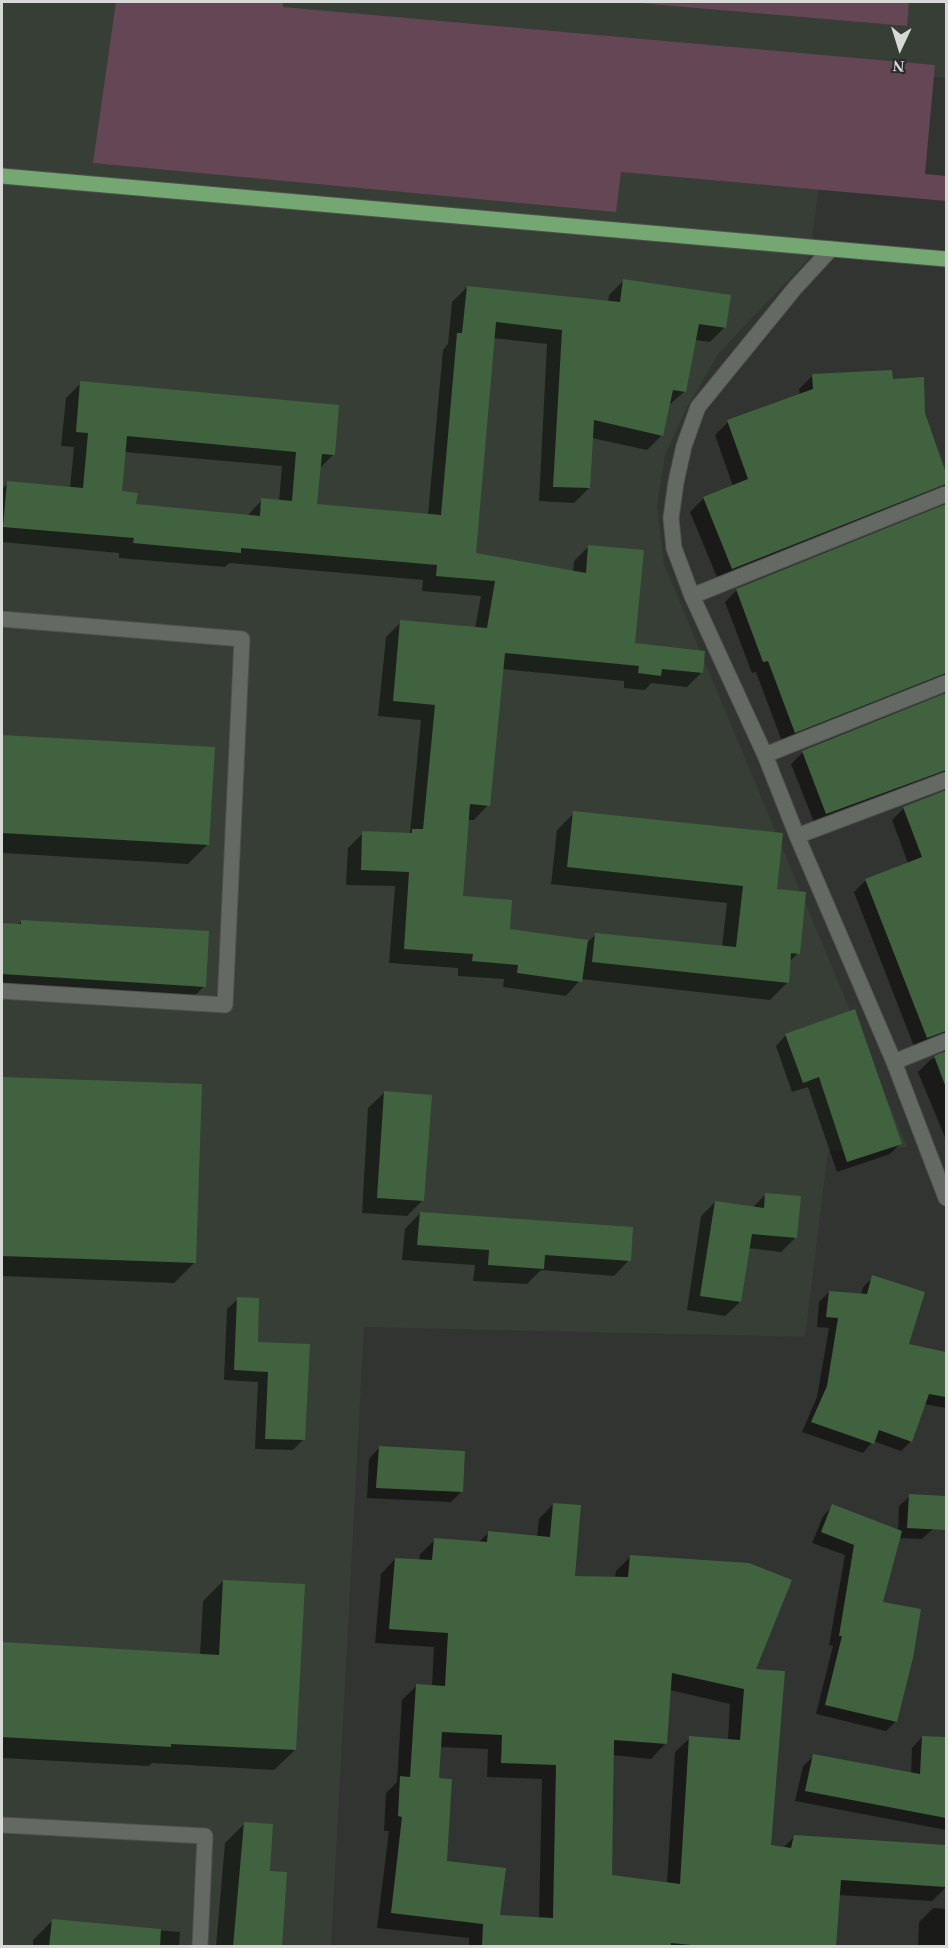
<!DOCTYPE html>
<html>
<head>
<meta charset="utf-8">
<style>
  body { margin:0 }
  #map { position:relative; width:948px; height:1948px; overflow:hidden; background:#313430; font-family:Georgia,serif }
  canvas { display:block }
  .frame { position:absolute; inset:0; border:3px solid #d7d9d7; pointer-events:none }
  .north { position:absolute; left:870px; top:18px; width:60px; height:60px; -webkit-text-stroke:4px #272a27; paint-order:stroke; rotate:184deg; font-size:16px; font-weight:700; line-height:24px; text-align:center; color:#d7d9d7 }
  .north::after { content:''; display:block; margin:auto; width:21px; height:27px; background:#d7d9d7; clip-path:polygon(50% 0,100% 100%,50% 72%,0 100%) }
</style>
</head>
<body>
<div id="map">
<canvas width="948" height="1948"></canvas>
<div class="frame"></div>
<div class="north">N</div>
</div>
<script>
const context = document.querySelector('canvas').getContext('2d');
context.lineJoin = 'round';
function fill(path, color) { context.fillStyle = color; context.fill(path, 'evenodd'); }
const poly = rows => new Path2D(rows.map(r => 'M' + r).join(''));
function stroke(path, color, width, dash) { context.strokeStyle = color; context.lineWidth = width; context.lineCap = dash ? 'butt' : 'round'; context.setLineDash(dash || []); context.stroke(path); }
fill(poly([
  [2,2,946,2,946,78,836,69,809,258,718,354,687,407,665,455,657,507,664,564,907,1147,828,1151,805,1337,364,1327,331,1946,2,1946]
]), '#373e36');
fill(poly([
  [116,2,283,2,283,7,935,65,925,174,946,176,946,201,621,172,616,212,93,163],
  [627,2,909,2,907,26]
]), '#644654');
fill(poly([
  [624,280,725,327,710,342,695,340,685,391,668,406,662,435,647,450,592,438,589,488,574,503,539,501,547,344,493,338,475,554,573,572,574,561,589,546,634,645,702,672,687,687,651,683,645,690,624,688,624,681,502,669,488,805,474,820,467,820,461,897,508,930,588,942,596,934,722,947,727,903,551,884,557,830,574,813,775,891,798,953,789,962,787,983,770,1000,581,979,566,996,503,987,504,979,458,976,458,968,389,963,395,886,346,885,348,848,363,833,408,834,410,833,421,720,378,716,386,637,401,622,475,629,481,596,422,591,423,580,229,563,225,567,119,558,119,553,2,542,2,489,8,483,70,488,74,447,61,446,66,398,81,383,333,455,319,469,316,505,428,515,443,350,448,344,452,302,467,287,608,303,609,295],
  [124,452,282,466,279,501,262,500,247,516,135,506,121,493],
  [813,375,891,380,924,425,927,423,946,477,946,488,719,582,690,512,704,498,733,486,715,435,728,422,800,396,799,389],
  [946,506,946,1140,918,1072,930,1060,944,1053,943,1049,915,1049,854,892,866,880,908,863,892,820,904,808,944,793,944,788,815,825,791,764,803,752,944,696,943,691,783,744,756,672,752,673,725,602,737,590],
  [2,736,214,748,208,844,188,864,2,853],
  [22,921,204,986,189,1002,2,991,2,924,17,925],
  [786,1035,900,1144,890,1154,837,1172,808,1087,792,1092,776,1046],
  [2,1078,201,1086,194,1263,174,1283,2,1276],
  [384,1093,423,1200,407,1216,362,1213,368,1108],
  [766,1194,796,1237,781,1252,748,1248,740,1302,725,1316,687,1310,701,1216,715,1202,752,1208],
  [420,1213,629,1260,614,1276,541,1270,527,1284,473,1281,475,1265,402,1260,405,1229],
  [873,1277,907,1346,946,1353,946,1408,924,1404,911,1441,901,1451,873,1441,863,1453,802,1432,817,1397,829,1328,817,1327,819,1302,829,1292,861,1295,863,1287],
  [238,1299,256,1343,303,1440,293,1450,255,1449,258,1382,224,1380,227,1309],
  [379,1448,461,1492,451,1502,367,1498,369,1459],
  [910,1496,933,1529,922,1539,898,1538,881,1604,896,1721,886,1731,816,1714,833,1646,829,1645,845,1555,812,1543,823,1516,833,1506,898,1531,899,1506],
  [553,1504,574,1577,615,1578,616,1571,630,1557,754,1670,769,1846,782,1849,795,1836,946,1846,946,1887,932,1901,839,1895,835,1946,469,1946,469,1938,377,1928,389,1831,384,1831,386,1793,397,1782,402,1700,417,1685,432,1686,434,1647,375,1643,381,1574,395,1559,419,1561,420,1554,435,1540,478,1543,488,1533,537,1537,539,1519],
  [670,1690,730,1704,728,1740,690,1738,675,1752,667,1884,610,1877,612,1755,651,1759,665,1744],
  [440,1747,488,1749,487,1777,542,1779,539,1919,499,1917,445,1862,438,1780],
  [223,1581,295,1750,274,1770,152,1763,149,1766,2,1758,2,1644,200,1656,203,1601],
  [922,1737,946,1738,946,1830,795,1801,803,1766,814,1756,911,1774,912,1748],
  [244,1824,268,1873,280,1946,216,1946,225,1843],
  [933,1908,946,1909,946,1946,918,1946,919,1922],
  [52,1921,180,1932,179,1946,33,1946,33,1940]
]), '#0007');
fill(poly([
  [623,279,731,295,726,328,699,324,686,392,673,390,663,436,594,420,590,488,553,487,562,330,496,322,476,553,586,573,588,545,644,550,635,643,705,651,703,673,662,669,661,676,638,673,639,666,505,653,490,806,470,804,463,896,512,900,510,929,588,940,582,982,517,973,518,965,472,961,473,954,404,949,409,872,361,870,362,831,412,833,412,829,423,829,435,705,393,701,400,620,487,628,495,581,436,576,437,565,241,548,241,553,133,543,134,538,3,527,7,481,83,488,88,433,76,432,80,381,339,405,335,455,322,454,317,504,441,515,457,333,462,333,467,286,620,302],
  [127,436,296,452,292,501,261,498,260,516,136,504,138,493,122,491],
  [892,370,893,379,924,377,925,413,946,473,946,484,732,569,703,497,748,479,727,420,813,389,812,374],
  [946,504,946,673,795,733,768,661,763,662,736,589],
  [946,693,946,770,826,814,802,751],
  [2,735,215,747,209,845,2,833],
  [946,790,946,1031,927,1038,865,879,922,857,903,807],
  [573,811,783,833,777,889,806,892,800,954,791,953,789,983,592,962,595,933,736,947,743,886,567,867],
  [21,920,209,931,206,987,2,974,2,923,21,924],
  [855,1009,902,1144,847,1162,819,1077,803,1083,785,1034],
  [946,1051,946,1084,945,1085,934,1056],
  [2,1077,202,1084,196,1263,2,1256],
  [384,1091,432,1095,424,1201,377,1198],
  [765,1193,801,1196,797,1238,752,1234,741,1302,700,1296,715,1201,764,1208],
  [420,1212,633,1227,631,1261,545,1255,544,1269,488,1265,489,1250,417,1245],
  [872,1275,925,1292,909,1344,946,1352,946,1397,929,1394,912,1442,879,1430,874,1444,811,1422,827,1386,838,1318,826,1317,829,1291,867,1294],
  [237,1297,259,1298,258,1342,310,1344,305,1440,265,1439,268,1372,234,1370],
  [379,1446,465,1451,463,1492,376,1488],
  [909,1494,946,1496,946,1530,907,1528],
  [553,1503,581,1505,575,1576,628,1577,630,1555,749,1563,792,1580,756,1669,785,1671,771,1845,791,1848,794,1835,946,1845,946,1887,841,1880,836,1947,711,1947,671,1943,671,1947,482,1947,483,1924,391,1913,402,1817,398,1816,400,1776,410,1777,416,1684,445,1686,448,1633,389,1629,395,1558,432,1560,434,1538,487,1542,488,1531,550,1537],
  [672,1673,744,1689,740,1740,689,1736,680,1884,612,1875,614,1740,667,1744],
  [442,1732,502,1735,501,1763,556,1765,553,1918,500,1915,506,1868,447,1861,452,1779,439,1778],
  [832,1504,902,1531,883,1602,921,1609,913,1658,897,1722,825,1705,842,1636,839,1636,854,1545,821,1532],
  [223,1580,305,1584,296,1750,171,1744,171,1747,2,1737,2,1642,219,1655],
  [922,1736,946,1737,946,1818,805,1791,813,1754,920,1774],
  [244,1822,273,1824,270,1871,287,1872,282,1947,233,1947],
  [52,1919,161,1929,160,1947,49,1947]
]), '#41623f');
const minor = poly([
  [831,249,795,288,698,407,684,446,676,482,671,518,674,548,692,596,765,755,797,836,894,1062,946,1198],
  [692,596,946,494],
  [2,619,242,639,225,1005,2,991],
  [765,755,946,683],
  [797,836,946,780],
  [894,1062,946,1041],
  [2,1825,205,1836,200,1946]
]);
const major = poly([
  [2,176,946,259]
]);
stroke(minor, '#4e514d', 17);
stroke(major, '#4e514d', 17);
stroke(minor, '#656964', 15);
stroke(major, '#75a772', 15);
</script>
</body>
</html>
